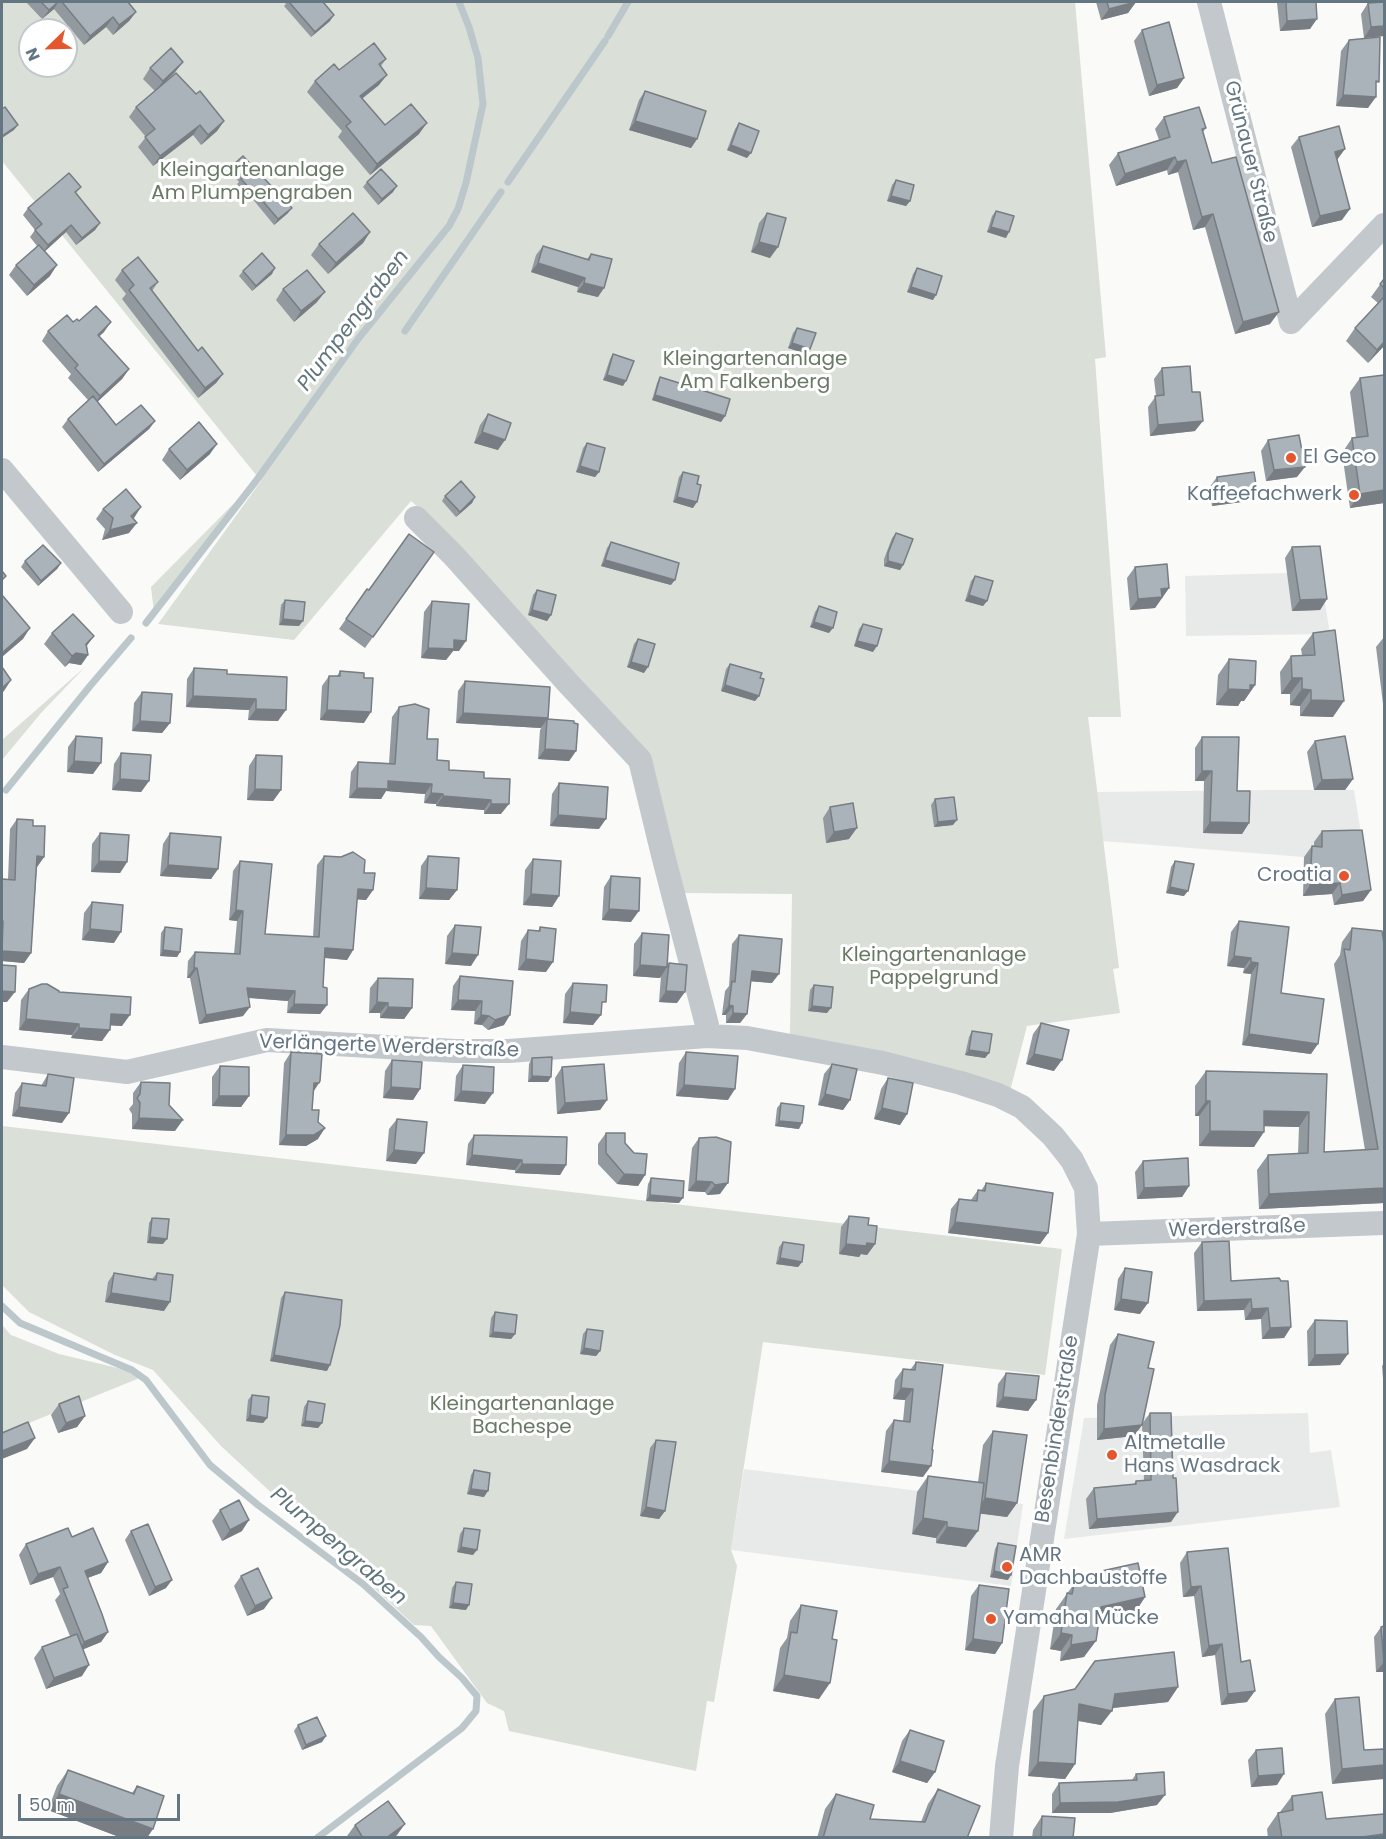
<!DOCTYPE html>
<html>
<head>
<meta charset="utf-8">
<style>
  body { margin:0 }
  #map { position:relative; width:1386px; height:1839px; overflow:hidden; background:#fafaf8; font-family:Poppins,sans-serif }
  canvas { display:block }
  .frame { position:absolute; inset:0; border:3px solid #657683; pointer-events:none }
  .north { position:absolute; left:18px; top:18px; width:60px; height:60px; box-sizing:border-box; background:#fff; border:2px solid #c1c8cd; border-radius:50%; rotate:247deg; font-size:16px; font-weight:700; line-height:24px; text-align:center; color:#657683 }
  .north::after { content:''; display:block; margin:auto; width:21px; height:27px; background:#e4572e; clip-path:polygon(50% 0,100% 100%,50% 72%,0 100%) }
  .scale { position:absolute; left:18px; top:1794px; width:162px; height:27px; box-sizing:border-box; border:3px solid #657683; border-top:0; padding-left:8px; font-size:18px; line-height:21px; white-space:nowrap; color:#657683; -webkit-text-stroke:4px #fff; paint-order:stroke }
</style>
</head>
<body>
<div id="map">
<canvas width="1386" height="1839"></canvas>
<div class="frame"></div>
<div class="north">N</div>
<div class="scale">50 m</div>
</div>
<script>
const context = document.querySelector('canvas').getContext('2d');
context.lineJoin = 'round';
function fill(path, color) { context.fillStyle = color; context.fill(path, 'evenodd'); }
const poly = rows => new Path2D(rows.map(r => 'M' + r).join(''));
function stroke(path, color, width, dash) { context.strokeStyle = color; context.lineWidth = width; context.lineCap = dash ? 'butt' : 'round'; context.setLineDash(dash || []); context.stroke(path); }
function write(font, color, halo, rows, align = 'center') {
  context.font = font + ' Poppins,sans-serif'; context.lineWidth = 6; context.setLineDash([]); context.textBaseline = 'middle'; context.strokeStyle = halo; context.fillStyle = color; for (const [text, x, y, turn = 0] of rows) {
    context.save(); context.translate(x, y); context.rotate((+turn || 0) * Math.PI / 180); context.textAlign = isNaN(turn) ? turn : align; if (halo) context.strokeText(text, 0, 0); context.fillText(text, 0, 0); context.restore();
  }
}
fill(poly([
  [1320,572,1330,634,1186,636,1185,576],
  [1271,790,1354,790,1365,858,1328,859,1103,841,1096,792],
  [1308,1413,1310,1453,1331,1450,1340,1507,1064,1539,1084,1418],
  [744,1469,1023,1504,1011,1586,731,1550]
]), '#e8e9e9');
fill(poly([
  [2,2,1075,2,1106,357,1095,359,1121,717,1088,717,1119,968,1113,969,1120,1013,1027,1026,1010,1091,790,1036,792,894,682,893,654,770,441,527,411,501,294,640,158,624,261,481,2,161],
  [30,30,66,30,66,66,30,66],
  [256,481,154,612,151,587],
  [85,667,41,713,2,760,2,740],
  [2,1126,1062,1249,1045,1375,763,1342,731,1550,737,1566,714,1702,707,1701,696,1771,509,1731,504,1711,487,1703,431,1626,414,1625,221,1446,153,1370,115,1355,29,1312,2,1285],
  [2,1325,11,1335,59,1354,126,1370,142,1377,2,1434]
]), '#dadfd7');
stroke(poly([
  [608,36,628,2],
  [508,182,605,41],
  [405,331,501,192],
  [146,623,256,481,358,339,449,226,458,209,466,183,483,104,478,58,469,27,459,2],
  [6,790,90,686,131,638],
  [2,1306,20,1323,132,1370,146,1380,210,1465,258,1505,363,1584,421,1637,439,1657,462,1678,477,1696,476,1711,462,1728,317,1838]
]), '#bbc7cb', 7);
stroke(poly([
  [1209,2,1291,322],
  [1291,322,1384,225],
  [2,470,121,612],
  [416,518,454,556,567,682,640,760,663,855,707,1025,707,1036],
  [2,1057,127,1072,267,1040,455,1051,509,1051,707,1036,747,1038,883,1063,961,1083,998,1095,1022,1107,1053,1136,1072,1160,1086,1188,1089,1234,1007,1766,1001,1838],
  [1089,1234,1384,1223]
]), '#c3c8cc', 24);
fill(poly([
  [26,2,128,2,136,12,129,21,113,35,106,27,84,45,54,9,42,19],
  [284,2,323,2,330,21,311,37,284,6,286,4],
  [1096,2,1136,2,1128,13,1101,20],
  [1279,2,1316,2,1310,29,1280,31,1277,3],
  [1384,2,1384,36,1364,38,1361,14,1368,3],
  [1142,30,1184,78,1177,88,1149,96,1134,41],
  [1349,40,1376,85,1368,108,1336,106,1341,51],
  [386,59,381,66,379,85,362,99,385,125,419,134,370,175,338,137,342,131,307,92,315,81,339,70],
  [183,62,175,72,164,83,196,94,224,121,217,131,201,145,193,135,153,166,138,147,146,137,129,117,136,107,155,91,143,79,150,68],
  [645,91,697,139,691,148,629,130,639,100],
  [1164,117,1206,128,1203,132,1212,163,1270,324,1235,334,1205,227,1193,230,1178,172,1168,175,1167,170,1116,186,1109,165,1118,153,1159,140,1155,129],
  [739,123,747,158,727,150,735,129],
  [1299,137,1337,160,1342,220,1312,227,1291,147],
  [233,165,288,213,274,225,251,197,250,198,237,184,239,182,229,170],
  [896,180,910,201,906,206,887,201,892,185],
  [367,182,393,192,378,205,363,187],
  [81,187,76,193,100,223,95,230,76,245,66,232,45,251,50,276,27,296,9,275,16,265,37,246,30,237,35,230,23,215,28,208],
  [996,211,1006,238,987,232,992,216],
  [767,213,770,258,751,252,759,223],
  [370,232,363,243,328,274,311,255,319,244],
  [543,246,587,259,591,254,598,297,577,292,578,287,531,272,536,255],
  [917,268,933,300,907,292,913,274],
  [122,270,158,282,152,291,198,351,223,374,216,383,198,398,122,299,126,294,115,280],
  [243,271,272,274,252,291,239,276],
  [1384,279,1384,346,1368,363,1346,341,1355,328,1378,303,1371,297],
  [283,289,317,302,294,322,276,300],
  [73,322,104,332,99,336,129,369,122,379,97,402,116,425,155,421,149,429,98,472,62,427,68,419,88,400,68,378,71,374,42,341,48,331],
  [797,328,807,354,788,348,793,333],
  [613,354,623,386,603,380,610,359],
  [1162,368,1195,431,1150,436,1148,407,1156,396,1154,379],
  [660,377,725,416,721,422,652,400,657,383],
  [1360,378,1384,503,1350,508,1342,453,1352,438,1356,438,1350,392],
  [488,414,498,450,474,443,480,425],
  [1268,440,1297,477,1266,481,1261,451],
  [587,443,599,472,595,477,576,472,583,448],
  [169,449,210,454,180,480,162,460],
  [683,472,697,484,693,508,673,502,679,477],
  [1217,477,1249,501,1212,506,1209,488],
  [445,496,475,497,472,503,456,517,442,501],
  [103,509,133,518,129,533,102,540,105,529,96,519],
  [896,533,903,565,900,570,884,566,884,559,892,538],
  [611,542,671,585,601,566,607,548],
  [1292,547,1327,599,1320,610,1292,611,1285,558],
  [434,552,365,648,339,629,367,589,369,590],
  [25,561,61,563,57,569,38,586,21,567],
  [1135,567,1169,588,1155,608,1130,610,1127,578],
  [975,576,987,601,983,606,965,601,971,581],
  [537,590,551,615,547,621,528,615,533,595],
  [285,600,299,626,279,625,281,605],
  [432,601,459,651,453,651,446,660,421,658,424,612],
  [819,606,829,633,810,627,815,612],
  [863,624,873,652,854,646,859,629],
  [52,633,87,646,88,655,81,665,69,663,65,667,44,644],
  [1313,633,1333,717,1300,716,1300,706,1290,705,1290,694,1281,694,1280,672,1291,656,1302,655,1301,649],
  [1384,637,1384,712,1376,647],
  [638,639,644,673,627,667,634,644],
  [1229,659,1255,685,1244,701,1241,701,1238,706,1216,705,1218,675],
  [730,664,760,678,759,696,755,701,721,691,726,669],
  [194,668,227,674,287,677,278,721,248,720,249,710,186,707,187,679],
  [340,671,364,723,320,720,322,686,329,676,337,676],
  [465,681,548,718,541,728,456,723,458,691],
  [142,692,170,723,162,733,132,731,134,703],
  [399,707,427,739,437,760,449,770,484,778,501,814,484,814,484,810,436,806,436,804,424,803,425,794,386,791,381,799,349,798,351,772,358,762,389,763,392,717],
  [547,719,574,723,576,751,569,761,538,759,540,730],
  [76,736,93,774,67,772,68,747],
  [1202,737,1237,791,1249,823,1242,834,1203,833,1204,781,1195,781,1195,748],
  [1315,741,1353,779,1345,790,1314,790,1307,752],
  [121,753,149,781,141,792,112,790,114,764],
  [256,755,281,790,273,801,247,800,249,766],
  [559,783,599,829,550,826,552,794],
  [935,799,953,825,934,827,931,805],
  [830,807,849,839,826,843,823,818],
  [17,819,33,826,44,857,37,867,31,953,24,963,2,961,2,879,8,879,10,829],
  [1322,831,1371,890,1363,901,1334,905,1332,894,1303,896,1304,857,1312,846,1314,846,1314,842],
  [100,833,127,862,120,873,91,872,92,844],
  [170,833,218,869,211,879,160,876,163,844],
  [324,856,364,873,373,890,366,900,357,899,353,950,347,960,324,958,323,987,327,1005,320,1014,287,1013,288,1001,248,998,243,1016,199,1024,190,978,187,978,188,961,195,952,234,954,237,921,229,920,233,871,240,861,265,934,313,937,317,865],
  [428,856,457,890,449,900,419,899,421,866],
  [533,859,559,896,552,907,523,905,525,870],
  [1175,861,1184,896,1166,893,1171,867],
  [611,876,631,922,602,920,604,887],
  [92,902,114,943,82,940,84,913],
  [1239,921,1281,993,1311,1054,1242,1045,1251,974,1243,973,1244,968,1227,966,1231,932],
  [455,925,471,966,445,964,447,936],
  [165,927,180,952,177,957,160,956,161,933],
  [540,927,546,972,518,970,521,941,528,930,538,931],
  [1352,928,1384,944,1384,1203,1259,1209,1257,1170,1268,1155,1298,1154,1299,1127,1264,1126,1254,1147,1199,1146,1199,1116,1195,1116,1195,1086,1206,1071,1327,1074,1324,1152,1365,1150,1334,964,1340,955,1342,942],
  [642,933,668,965,669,963,677,1003,659,1002,661,976,660,978,633,976,634,944],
  [739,935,772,983,751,981,747,1014,740,1023,726,1023,726,1015,722,1015,725,991,729,986,732,944],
  [460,976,504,1025,488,1030,482,1025,474,1024,475,1011,451,1010,453,986],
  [378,978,412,1008,404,1019,380,1018,380,1013,369,1013,370,988],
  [573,983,601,1008,593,1025,563,1023,565,994],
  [814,985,827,1013,808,1011,810,990],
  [29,989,59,992,122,1026,110,1025,102,1041,71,1038,72,1035,19,1030,21,1000],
  [1041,1023,1054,1071,1026,1064,1033,1034],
  [972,1031,989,1053,985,1058,965,1055,969,1037],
  [291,1052,313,1092,312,1110,318,1139,306,1146,279,1145,284,1063],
  [686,1052,728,1100,676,1096,679,1063],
  [532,1058,548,1082,528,1082,529,1064],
  [392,1060,420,1089,413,1100,383,1098,385,1071],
  [832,1064,850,1100,843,1110,818,1105,824,1074],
  [463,1065,485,1104,454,1101,456,1076],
  [220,1066,249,1096,241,1107,212,1106,212,1077],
  [562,1067,607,1100,600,1110,557,1114,555,1078],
  [48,1074,62,1123,12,1116,15,1093,22,1083,41,1086],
  [888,1078,907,1114,900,1125,874,1119,881,1089],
  [141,1082,169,1105,175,1131,132,1129,132,1114,129,1109,133,1104,133,1093],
  [781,1103,799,1129,775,1126,777,1108],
  [397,1119,416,1164,386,1161,389,1129],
  [606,1133,625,1143,645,1175,638,1186,617,1184,598,1164,598,1144],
  [474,1135,566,1165,560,1175,515,1173,515,1170,466,1165,468,1144],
  [699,1138,720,1194,707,1195,705,1192,688,1191,692,1148],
  [1143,1161,1189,1186,1182,1197,1137,1199,1135,1172],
  [651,1178,679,1203,646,1201,648,1184],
  [986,1183,1048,1233,1040,1244,948,1233,951,1209,959,1199,971,1200,978,1190,981,1191],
  [849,1216,868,1225,875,1244,867,1255,861,1254,859,1257,839,1254,841,1227],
  [152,1218,163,1244,147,1243,149,1223],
  [783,1242,802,1262,798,1267,776,1264,779,1247],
  [1202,1242,1231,1281,1281,1281,1291,1327,1284,1338,1262,1339,1261,1319,1245,1320,1244,1310,1197,1311,1194,1253],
  [1125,1268,1140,1314,1114,1310,1118,1279],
  [114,1273,152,1279,157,1273,164,1311,105,1302,108,1282],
  [285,1292,327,1371,270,1361,281,1298],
  [495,1312,515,1334,511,1339,489,1337,491,1318],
  [1315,1320,1340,1365,1308,1366,1307,1331],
  [587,1329,600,1351,596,1356,580,1354,583,1334],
  [1118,1334,1148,1368,1142,1425,1134,1436,1097,1440,1097,1405,1110,1345],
  [916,1362,923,1477,881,1472,886,1431,894,1420,903,1421,905,1400,893,1399,895,1380,903,1369,910,1370],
  [1384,1363,1384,1391,1382,1366],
  [1006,1373,1036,1400,1028,1411,996,1407,998,1384],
  [252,1395,267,1418,263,1423,246,1421,248,1400],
  [308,1401,322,1423,318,1428,301,1426,304,1407],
  [59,1404,85,1416,77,1427,58,1433,51,1415],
  [1150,1413,1173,1478,1171,1522,1089,1529,1086,1499,1094,1488,1133,1485,1136,1481,1144,1481,1142,1424],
  [993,1431,1017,1503,1007,1517,980,1513,966,1547,936,1543,936,1538,912,1534,917,1492,928,1476,978,1482,983,1445],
  [656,1440,665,1511,659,1519,640,1516,650,1448],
  [474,1470,484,1497,467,1494,471,1475],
  [220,1510,242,1531,222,1541,212,1521],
  [464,1528,473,1555,457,1552,460,1534],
  [131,1531,166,1588,149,1596,125,1540],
  [72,1537,108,1562,101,1573,87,1578,108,1632,101,1642,83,1649,82,1676,46,1689,34,1658,42,1647,70,1636,55,1600,60,1594,53,1577,30,1585,19,1555,26,1544],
  [998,1543,1008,1580,990,1577,995,1549],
  [1187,1552,1241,1662,1247,1702,1221,1705,1215,1655,1202,1657,1194,1596,1183,1597,1180,1563],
  [1088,1574,1145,1597,1134,1614,1099,1621,1084,1657,1060,1661,1061,1651,1050,1649,1056,1609,1074,1584,1083,1581],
  [241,1576,264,1609,247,1616,234,1586],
  [456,1582,466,1610,449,1608,452,1588],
  [979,1585,1002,1643,995,1654,965,1650,971,1596],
  [801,1605,819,1699,773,1691,780,1648,787,1638,790,1621],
  [1384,1626,1384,1672,1376,1672,1374,1637,1381,1627],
  [1178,1687,1168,1702,1112,1708,1101,1725,1078,1721,1075,1764,1065,1779,1028,1776,1033,1711,1044,1696],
  [1335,1699,1364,1750,1332,1784,1325,1714],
  [298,1725,326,1736,322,1742,302,1750,294,1731],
  [910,1730,935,1772,927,1783,892,1772,902,1741],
  [1256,1750,1277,1785,1251,1787,1248,1760],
  [68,1770,132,1793,137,1786,147,1838,122,1838,48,1810,57,1786],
  [1136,1774,1157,1805,1110,1813,1052,1813,1052,1794,1059,1783,1132,1780],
  [938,1789,967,1838,817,1838,825,1809,836,1794,870,1819,921,1822,928,1804],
  [1292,1796,1326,1819,1384,1838,1268,1838,1267,1829,1278,1813,1280,1812],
  [1042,1816,1073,1838,1032,1838,1033,1830],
  [355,1825,397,1835,393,1838,348,1838,347,1836]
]), '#929a9f');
fill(poly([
  [58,2,54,9,42,19,49,10],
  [1136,2,1128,13,1101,20,1109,9],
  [136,12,129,21,113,35,119,25],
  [334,15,330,21,311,37,315,32],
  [113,17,106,27,84,45,90,36],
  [1317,19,1310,29,1280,31,1287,21],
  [1384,26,1384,36,1364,38,1371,27],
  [183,62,175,72,155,92,163,81],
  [387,75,379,85,352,106,360,96],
  [1184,78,1177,88,1149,96,1157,85],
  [1343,95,1376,97,1368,108,1336,106],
  [224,121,217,131,201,145,208,135],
  [635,121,697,139,691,148,629,130],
  [427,123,419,134,370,175,377,164],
  [18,125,14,130,2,138,2,136],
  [200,125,193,135,153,166,160,156],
  [731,145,751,153,747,158,727,150],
  [1345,149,1337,160,1335,152],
  [1175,157,1167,170,1116,186,1125,174],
  [1186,160,1178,172,1168,175,1177,162],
  [397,186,393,192,378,205,382,199],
  [891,196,910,201,906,206,887,201],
  [292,208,288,213,274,225,278,219],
  [1350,209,1342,220,1312,227,1320,216],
  [1213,214,1205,227,1193,230,1202,217],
  [100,223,95,230,76,245,82,238],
  [71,225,66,232,43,253,48,245],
  [991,227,1009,232,1006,238,987,232],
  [370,232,363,243,328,274,336,263],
  [759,242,778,247,770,258,751,252],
  [538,263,585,278,578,287,531,272],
  [57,265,50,276,27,296,34,285],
  [275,268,272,274,252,291,256,286],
  [584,283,604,288,598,297,577,292],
  [911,287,936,295,933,300,907,292],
  [325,292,317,302,294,322,301,311],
  [1279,312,1270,324,1235,334,1243,322],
  [111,322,104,332,91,344,98,335],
  [1384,342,1384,346,1368,363,1377,350],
  [792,343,810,349,807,354,788,348],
  [129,369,122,379,93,406,100,396],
  [223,374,216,383,198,398,205,388],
  [607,375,626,381,623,386,603,380],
  [655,395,725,416,721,422,652,400],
  [155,421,149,429,98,472,104,464],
  [1203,421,1195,431,1150,436,1158,425],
  [482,432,505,440,498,450,474,443],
  [217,444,210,454,180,480,187,470],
  [580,466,599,472,595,477,576,472],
  [1305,467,1297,477,1266,481,1274,470],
  [1384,490,1384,503,1350,508,1360,494],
  [1257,491,1249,501,1212,506,1219,495],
  [475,497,472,503,456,517,460,512],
  [677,497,697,502,693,508,673,502],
  [141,507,134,518,125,526,137,523,129,533,102,540,110,530,131,516],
  [605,560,675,580,671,585,601,566],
  [888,561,903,565,900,570,884,566],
  [61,563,57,569,38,586,41,581],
  [1169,588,1155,608,1130,610,1138,599,1161,589],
  [969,595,987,601,983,606,965,601],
  [1327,599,1320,610,1292,611,1300,600],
  [532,610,551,615,547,621,528,615],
  [283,619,303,621,299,626,279,625],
  [814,622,833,628,829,633,810,627],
  [30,628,23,639,2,657,2,653],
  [94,636,86,647,88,655,81,665,69,663,65,667,72,656],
  [454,640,466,641,459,651,453,651,446,660,421,658,428,648],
  [857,641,877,646,873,652,854,646],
  [631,662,648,667,644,673,627,667],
  [1292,678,1302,678,1290,694,1281,694],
  [11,680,4,691,2,693,2,688],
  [725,685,759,696,755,701,721,691],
  [1250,685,1255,685,1244,701,1241,701,1238,706,1216,705,1228,689],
  [1302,689,1311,690,1300,706,1290,705],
  [193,696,256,699,249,710,186,707],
  [1311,700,1344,701,1333,717,1300,716],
  [256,709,286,710,278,721,248,720],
  [327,710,371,712,364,723,320,720],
  [463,713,548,718,541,728,456,723],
  [140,721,170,723,162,733,132,731],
  [545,749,576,751,569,761,538,759],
  [74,761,101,763,93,774,67,772],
  [1202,771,1212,771,1204,781,1195,781],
  [120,779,149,781,141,792,112,790],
  [1353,779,1345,790,1314,790,1322,780],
  [388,781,432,784,425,794,386,791,381,799,349,798,357,788],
  [255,789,281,790,273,801,247,800],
  [431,793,443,794,436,804,424,803],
  [443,796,491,800,484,810,436,806],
  [491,804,509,804,501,814,484,814],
  [558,815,606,819,599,829,550,826],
  [957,820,953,825,934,827,938,822],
  [1210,822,1249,823,1242,834,1203,833],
  [857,828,849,839,826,843,834,832],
  [37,856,44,857,37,867,30,866],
  [99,861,127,862,120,873,91,872],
  [168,865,218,869,211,879,160,876],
  [1340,883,1332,894,1303,896,1310,885],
  [1170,887,1188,891,1184,896,1166,893],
  [426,888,457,890,449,900,419,899],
  [358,889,373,890,366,900,351,899],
  [1371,890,1363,901,1334,905,1342,895],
  [531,894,559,896,552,907,523,905],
  [609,909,639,911,631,922,602,920],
  [236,910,243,911,237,921,229,920],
  [90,929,121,932,114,943,82,940],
  [325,948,353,950,347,960,318,957],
  [163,950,180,952,177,957,160,956],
  [2,951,31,953,24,963,2,961],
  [452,953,478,955,471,966,445,964],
  [1234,956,1251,958,1244,968,1227,966],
  [526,959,553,962,546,972,518,970],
  [1251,962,1258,963,1251,974,1243,973],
  [640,965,667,967,660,978,633,976],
  [194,968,197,968,190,978,187,978],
  [752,971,779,974,772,983,746,981],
  [247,988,295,991,288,1001,240,997],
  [2,991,15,992,7,1002,2,1002],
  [666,991,685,992,677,1003,659,1002],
  [458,1000,482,1001,475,1011,451,1010],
  [377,1002,388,1003,380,1013,369,1013],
  [294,1004,327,1005,320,1014,287,1013],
  [729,1005,733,1006,726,1015,722,1015],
  [812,1006,831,1008,827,1013,808,1011],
  [250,1007,243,1016,199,1024,206,1015],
  [388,1007,412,1008,404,1019,380,1018],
  [570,1012,601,1015,593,1025,563,1023],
  [733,1013,747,1014,740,1023,726,1023],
  [111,1014,130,1015,122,1026,103,1025],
  [481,1015,489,1016,482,1025,474,1024],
  [510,1015,504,1025,488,1030,495,1020],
  [26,1019,79,1024,72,1035,19,1030],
  [79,1028,110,1030,102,1041,71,1038],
  [1249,1034,1318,1044,1311,1054,1242,1045],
  [969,1050,989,1053,985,1058,965,1055],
  [1034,1054,1062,1060,1054,1071,1026,1064],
  [532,1076,551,1077,548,1082,528,1082],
  [314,1083,319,1083,312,1094],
  [684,1085,735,1089,728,1100,676,1096],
  [391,1087,420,1089,413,1100,383,1098],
  [461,1091,493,1093,485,1104,454,1101],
  [825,1094,850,1100,843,1110,818,1105],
  [219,1096,249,1096,241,1107,212,1106],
  [607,1100,600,1110,557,1114,565,1103],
  [1206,1101,1210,1101,1199,1116,1195,1116],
  [19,1107,69,1113,62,1123,12,1116],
  [882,1108,907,1114,900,1125,874,1119],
  [1264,1111,1309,1112,1299,1127,1254,1126],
  [139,1118,183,1120,175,1131,132,1129],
  [779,1121,802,1123,799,1129,775,1126],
  [325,1128,318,1139,306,1146,279,1145,286,1135],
  [1210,1131,1264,1132,1254,1147,1199,1146],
  [394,1150,424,1153,416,1164,386,1161],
  [472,1155,522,1160,515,1170,466,1165],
  [522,1164,566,1165,560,1175,515,1173],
  [624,1174,645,1175,638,1186,617,1184],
  [696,1181,712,1182,705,1192,688,1191],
  [728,1183,720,1194,707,1195,715,1185],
  [1189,1186,1182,1197,1137,1199,1144,1188],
  [1384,1188,1384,1203,1259,1209,1269,1194],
  [650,1195,683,1198,679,1203,646,1201],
  [955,1222,1048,1233,1040,1244,948,1233],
  [150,1237,167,1239,163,1244,147,1243],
  [867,1243,875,1244,867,1255,861,1254,859,1257,839,1254,846,1244],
  [780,1258,802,1262,798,1267,776,1264],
  [111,1293,170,1302,164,1311,105,1302],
  [1121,1299,1148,1303,1140,1314,1114,1310],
  [1251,1299,1244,1310,1197,1311,1204,1301],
  [1268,1308,1261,1319,1245,1320,1252,1309],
  [1291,1327,1284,1338,1262,1339,1270,1328],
  [493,1332,515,1334,511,1339,489,1337],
  [584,1348,600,1351,596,1356,580,1354],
  [1348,1354,1340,1365,1308,1366,1315,1355],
  [274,1355,330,1365,327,1371,270,1361],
  [901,1388,913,1389,905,1400,893,1399],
  [1003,1397,1036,1400,1028,1411,996,1407],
  [250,1415,267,1418,263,1423,246,1421],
  [85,1416,77,1427,58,1433,66,1423],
  [305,1421,322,1423,318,1428,301,1426],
  [1142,1425,1134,1436,1097,1440,1104,1429],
  [35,1438,27,1449,2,1459,2,1451],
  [889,1461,931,1466,923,1477,881,1472],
  [471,1489,488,1491,484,1497,467,1494],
  [985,1498,1017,1503,1007,1517,975,1513],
  [646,1507,665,1511,659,1519,640,1516],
  [1178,1512,1171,1522,1089,1529,1097,1519],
  [923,1518,947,1522,936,1538,912,1534],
  [249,1520,242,1531,222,1541,230,1530],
  [947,1527,978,1531,966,1547,936,1543],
  [461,1547,477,1550,473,1555,457,1552],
  [108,1562,101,1573,77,1582,85,1571],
  [60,1567,53,1577,30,1585,38,1574],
  [994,1571,1011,1575,1008,1580,990,1577],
  [172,1580,166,1588,149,1596,155,1587],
  [1201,1586,1194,1596,1183,1597,1191,1587],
  [1145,1597,1134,1614,1090,1623,1101,1607],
  [272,1598,264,1609,247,1616,255,1606],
  [453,1603,469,1605,466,1610,449,1608],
  [108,1632,101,1642,77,1652,84,1642],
  [1061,1633,1072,1635,1061,1651,1050,1649],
  [973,1639,1002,1643,995,1654,965,1650],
  [1096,1641,1084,1657,1060,1661,1071,1645],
  [1222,1644,1215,1655,1202,1657,1209,1646],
  [1384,1662,1384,1672,1376,1672],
  [89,1665,82,1676,46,1689,54,1678],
  [784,1675,830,1683,819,1699,773,1691],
  [1178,1687,1168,1702,1104,1709,1112,1711,1101,1725,1069,1719,1079,1704,1115,1694],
  [1255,1691,1247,1702,1221,1705,1228,1694],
  [326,1736,322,1742,302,1750,306,1745],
  [900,1761,935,1772,927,1783,892,1772],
  [1038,1762,1075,1764,1065,1779,1028,1776],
  [1384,1765,1384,1779,1332,1784,1342,1769],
  [1284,1774,1277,1785,1251,1787,1258,1776],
  [59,1794,153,1829,147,1838,122,1838,48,1810],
  [1165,1795,1157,1805,1110,1813,1052,1813,1060,1803],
  [405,1824,397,1835,393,1838,386,1838],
  [1384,1834,1384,1838,1355,1838]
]), '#777d82');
const building = poly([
  [41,2,58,2,49,10,41,2],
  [62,2,128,2,136,12,119,25,113,17,90,36,62,2],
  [289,2,323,2,334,15,315,32,289,2],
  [1107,2,1136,2,1109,9,1107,2],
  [1286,2,1316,2,1317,19,1287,21,1286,2],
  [1384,2,1384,26,1371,27,1368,3,1384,2],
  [1169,22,1184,78,1157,85,1142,30,1169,22],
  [1380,37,1379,82,1376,81,1376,97,1343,95,1349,40,1380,37],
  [374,43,386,59,379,64,387,75,360,96,385,125,411,104,427,123,377,164,346,126,351,122,315,81,334,64,339,70,374,43],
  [171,48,183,62,163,81,150,68,171,48],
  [176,73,196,94,200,91,224,121,208,135,200,125,160,156,145,137,155,129,136,107,176,73],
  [645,91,706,111,697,139,635,121,645,91],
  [5,107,18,125,2,136,2,109,5,107],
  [1199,107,1206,128,1202,129,1212,163,1236,157,1279,312,1243,322,1213,214,1202,217,1186,160,1177,162,1175,157,1125,174,1118,153,1170,137,1164,117,1199,107],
  [739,123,759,131,751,153,731,145,739,123],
  [1339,126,1345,149,1335,152,1350,209,1320,216,1299,137,1339,126],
  [243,156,292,208,278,219,255,192,254,193,241,179,243,177,233,165,243,156],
  [381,169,397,186,382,199,367,182,381,169],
  [69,173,81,187,75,192,100,223,82,238,71,225,48,245,35,230,42,224,28,208,69,173],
  [896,180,914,185,910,201,891,196,896,180],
  [996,211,1014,216,1009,232,991,227,996,211],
  [353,213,370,232,336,263,319,244,353,213],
  [767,213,786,218,778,247,759,242,767,213],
  [39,245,57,265,34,285,16,265,39,245],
  [543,246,589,260,591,254,612,259,604,288,584,283,585,278,538,263,543,246],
  [262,253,275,268,256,286,243,271,262,253],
  [138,257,158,282,150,288,198,351,202,347,223,374,205,388,129,290,134,285,122,270,138,257],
  [917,268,942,276,936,295,911,287,917,268],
  [307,270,325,292,301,311,283,289,307,270],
  [1384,279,1384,288,1380,284,1384,279],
  [1384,297,1384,342,1377,350,1355,328,1384,297],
  [96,306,111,322,98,335,129,369,100,396,75,368,78,365,48,331,67,315,73,322,77,319,79,321,96,306],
  [797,328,816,333,810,349,792,343,797,328],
  [613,354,634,361,626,381,607,375,613,354],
  [1190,366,1192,392,1200,392,1203,421,1158,425,1155,396,1164,395,1162,368,1190,366],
  [1384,375,1384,490,1360,494,1352,438,1368,436,1360,378,1384,375],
  [660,377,730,399,725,416,655,395,660,377],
  [93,396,116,425,141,405,155,421,104,464,68,419,93,396],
  [488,414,511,423,505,440,482,432,488,414],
  [199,422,217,444,187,470,169,449,199,422],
  [1299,435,1305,467,1274,470,1268,440,1299,435],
  [587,443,605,448,599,472,580,466,587,443],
  [683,472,699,476,697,484,701,485,697,502,677,497,683,472],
  [1254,472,1257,491,1219,495,1217,477,1254,472],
  [461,481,475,497,460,512,445,496,461,481],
  [126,489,141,507,131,516,137,523,110,530,113,518,103,509,126,489],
  [896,533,913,539,903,565,888,561,888,553,896,533],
  [409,534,434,552,373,637,346,619,367,589,369,590,409,534],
  [611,542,679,563,675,580,605,560,611,542],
  [43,545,61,563,41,581,25,561,43,545],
  [1320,546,1327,599,1300,600,1292,547,1320,546],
  [1167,564,1169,588,1161,589,1162,597,1138,599,1135,567,1167,564],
  [2,571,6,576,2,580,2,571],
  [975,576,993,581,987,601,969,595,975,576],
  [537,590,556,595,551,615,532,610,537,590],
  [2,595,30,628,2,653,2,595],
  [285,600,305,602,303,621,283,619,285,600],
  [432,601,469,604,466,641,454,640,454,649,428,648,432,601],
  [819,606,837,612,833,628,814,622,819,606],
  [73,614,94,636,86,644,88,655,76,653,72,656,52,633,73,614],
  [863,624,882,629,877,646,857,641,863,624],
  [1335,630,1344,701,1311,700,1311,690,1302,689,1302,678,1292,678,1291,656,1315,655,1313,633,1335,630],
  [638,639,655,644,648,667,631,662,638,639],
  [1229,659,1256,661,1255,685,1250,685,1250,690,1228,689,1229,659],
  [730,664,762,673,760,678,764,679,759,696,725,685,730,664],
  [2,667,11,680,2,688,2,667],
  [194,668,227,670,227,674,287,677,286,710,256,709,256,699,193,696,194,668],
  [340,671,364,673,364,678,373,678,371,712,327,710,329,676,340,676,340,671],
  [465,681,550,687,548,718,463,713,465,681],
  [142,692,172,694,170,723,140,721,142,692],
  [415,704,429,709,427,739,438,739,437,760,449,761,449,770,484,772,484,778,510,779,509,804,491,804,491,800,443,796,443,794,431,793,432,784,388,781,388,789,357,788,358,762,395,764,399,707,415,704],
  [547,719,574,721,574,723,578,724,576,751,545,749,547,719],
  [76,736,102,738,101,763,74,761,76,736],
  [1345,736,1353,779,1322,780,1315,741,1345,736],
  [1202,737,1239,737,1237,791,1250,791,1249,823,1210,822,1212,771,1202,771,1202,737],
  [121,753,151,755,149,781,120,779,121,753],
  [256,755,282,756,281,790,255,789,256,755],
  [559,783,608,787,606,819,558,815,559,783],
  [954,797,957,820,938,822,935,799,954,797],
  [853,803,857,828,834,832,830,807,853,803],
  [17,819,33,820,33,826,45,826,44,857,37,856,31,953,2,951,3,921,2,921,2,879,15,880,17,819],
  [1362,830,1371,890,1342,895,1340,883,1310,885,1312,846,1322,847,1322,831,1362,830],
  [100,833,129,835,127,862,99,861,100,833],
  [170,833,221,837,218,869,168,865,170,833],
  [353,852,365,860,364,873,375,873,373,890,358,889,353,950,325,948,323,987,327,988,327,1005,294,1004,295,991,247,988,250,1007,206,1015,197,968,194,968,195,952,240,954,243,911,236,910,240,861,272,864,265,934,319,937,324,856,341,857,353,852],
  [428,856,459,858,457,890,426,888,428,856],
  [533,859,561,861,559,896,531,894,533,859],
  [1175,861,1194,864,1188,891,1170,887,1175,861],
  [611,876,640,878,639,911,609,909,611,876],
  [92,902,123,905,121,932,90,929,92,902],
  [1239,921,1289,927,1281,993,1324,999,1318,1044,1249,1034,1258,963,1251,962,1251,958,1234,956,1239,921],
  [455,925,481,927,478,955,452,953,455,925],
  [165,927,182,929,180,952,163,950,165,927],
  [540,927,556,929,553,962,526,959,528,930,540,931,540,927],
  [1352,928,1382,931,1384,944,1384,1188,1269,1194,1268,1155,1308,1153,1309,1112,1264,1111,1264,1132,1210,1131,1210,1101,1206,1101,1206,1071,1327,1074,1324,1152,1378,1149,1344,949,1350,950,1352,928],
  [642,933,669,935,667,967,640,965,642,933],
  [739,935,782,939,779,974,752,971,747,1014,733,1013,733,1006,729,1005,732,981,735,982,739,935],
  [669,963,687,965,685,992,666,991,669,963],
  [2,965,16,966,15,992,2,991,2,965],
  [460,976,513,981,510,1015,495,1020,489,1016,481,1015,482,1001,458,1000,460,976],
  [378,978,413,979,412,1008,388,1007,388,1003,377,1002,378,978],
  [573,983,607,985,606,1002,602,1002,601,1015,570,1012,573,983],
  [42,984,47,984,59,991,59,992,131,997,130,1015,111,1014,110,1030,79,1028,79,1024,26,1019,29,989,42,984],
  [814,985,833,987,831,1008,812,1006,814,985],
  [1041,1023,1069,1030,1062,1060,1034,1054,1041,1023],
  [972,1031,992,1034,989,1053,969,1050,972,1031],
  [291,1052,322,1054,320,1081,319,1083,314,1083,312,1110,319,1110,318,1122,325,1128,314,1135,286,1135,291,1052],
  [686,1052,738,1056,735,1089,684,1085,686,1052],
  [552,1057,551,1077,532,1076,532,1058,552,1057],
  [392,1060,422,1062,420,1089,391,1087,392,1060],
  [604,1064,607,1100,565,1103,562,1067,604,1064],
  [832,1064,857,1069,850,1100,825,1094,832,1064],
  [463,1065,494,1067,493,1093,461,1091,463,1065],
  [220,1066,249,1067,249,1096,219,1096,220,1066],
  [48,1074,74,1078,69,1113,19,1107,22,1083,46,1086,48,1074],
  [888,1078,913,1083,907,1114,882,1108,888,1078],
  [141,1082,170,1083,169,1105,183,1120,139,1118,140,1103,137,1098,140,1094,141,1082],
  [781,1103,804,1106,802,1123,779,1121,781,1103],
  [397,1119,427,1122,424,1153,394,1150,397,1119],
  [606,1133,625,1133,625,1143,634,1153,647,1154,645,1175,624,1174,606,1153,606,1133],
  [474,1135,567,1137,566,1165,522,1164,522,1160,472,1155,474,1135],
  [716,1137,731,1142,728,1183,715,1185,712,1182,696,1181,699,1138,716,1137],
  [1188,1158,1189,1186,1144,1188,1143,1161,1188,1158],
  [651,1178,684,1181,683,1198,650,1195,651,1178],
  [986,1183,1053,1193,1048,1233,955,1222,959,1199,977,1201,978,1190,985,1191,986,1183],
  [849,1216,869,1218,868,1225,877,1226,875,1244,867,1243,866,1246,846,1244,849,1216],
  [152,1218,169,1219,167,1239,150,1237,152,1218],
  [1229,1241,1231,1281,1279,1278,1281,1281,1288,1281,1291,1327,1270,1328,1268,1308,1252,1309,1251,1299,1204,1301,1202,1242,1229,1241],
  [783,1242,804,1245,802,1262,780,1258,783,1242],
  [1125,1268,1152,1272,1148,1303,1121,1299,1125,1268],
  [114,1273,156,1280,157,1273,173,1275,170,1302,111,1293,114,1273],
  [285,1292,342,1300,340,1325,330,1365,274,1355,285,1292],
  [495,1312,517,1315,515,1334,493,1332,495,1312],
  [1315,1320,1347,1321,1348,1354,1315,1355,1315,1320],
  [587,1329,603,1331,600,1351,584,1348,587,1329],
  [1118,1334,1154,1342,1148,1368,1154,1369,1142,1425,1104,1429,1105,1395,1118,1334],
  [916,1362,943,1365,932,1450,933,1450,931,1466,889,1461,894,1420,910,1422,913,1389,901,1388,903,1369,915,1370,916,1362],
  [1006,1373,1039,1376,1036,1400,1003,1397,1006,1373],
  [252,1395,269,1397,267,1418,250,1415,252,1395],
  [79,1396,85,1416,66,1423,59,1404,79,1396],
  [308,1401,325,1404,322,1423,305,1421,308,1401],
  [1150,1413,1171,1413,1173,1478,1176,1478,1178,1512,1097,1519,1094,1488,1136,1484,1136,1481,1151,1480,1150,1413],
  [28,1422,35,1438,2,1451,2,1433,28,1422],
  [993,1431,1027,1435,1017,1503,985,1498,993,1431],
  [656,1440,676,1442,665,1511,646,1507,656,1440],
  [474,1470,490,1473,488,1491,471,1489,474,1470],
  [928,1476,984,1483,978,1531,947,1527,947,1522,923,1518,928,1476],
  [239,1500,249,1520,230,1530,220,1510,239,1500],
  [148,1524,172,1580,155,1587,131,1531,148,1524],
  [68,1528,72,1537,93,1528,108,1562,85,1571,102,1614,108,1632,84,1642,63,1589,68,1587,60,1567,38,1574,26,1544,68,1528],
  [464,1528,480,1530,477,1550,461,1547,464,1528],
  [998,1543,1016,1546,1011,1575,994,1571,998,1543],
  [1228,1548,1241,1662,1250,1660,1255,1691,1228,1694,1222,1644,1209,1646,1201,1586,1191,1587,1187,1552,1228,1548],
  [1138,1563,1145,1597,1101,1607,1096,1641,1071,1645,1072,1635,1061,1633,1067,1593,1072,1594,1074,1584,1089,1579,1088,1574,1138,1563],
  [258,1568,272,1598,255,1606,241,1576,258,1568],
  [456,1582,472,1584,469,1605,453,1603,456,1582],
  [979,1585,1009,1589,1002,1643,973,1639,979,1585],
  [801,1605,837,1611,832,1639,837,1640,830,1683,784,1675,791,1632,797,1633,801,1605],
  [1384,1626,1384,1662,1381,1627,1384,1626],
  [77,1634,89,1665,54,1678,42,1647,77,1634],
  [1174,1652,1178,1687,1115,1694,1112,1711,1079,1704,1075,1764,1038,1762,1044,1696,1075,1689,1095,1661,1174,1652],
  [1359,1697,1364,1750,1384,1749,1384,1765,1342,1769,1335,1699,1359,1697],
  [317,1717,326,1736,306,1745,298,1725,317,1717],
  [910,1730,944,1741,935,1772,900,1761,910,1730],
  [1282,1748,1284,1774,1258,1776,1256,1750,1282,1748],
  [68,1770,134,1794,137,1786,164,1796,153,1829,59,1794,68,1770],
  [1164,1772,1165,1795,1118,1802,1060,1803,1059,1783,1137,1780,1136,1774,1164,1772],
  [938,1789,980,1806,967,1838,823,1838,836,1794,874,1805,870,1819,925,1822,938,1789],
  [1322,1792,1326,1819,1384,1814,1384,1834,1355,1838,1282,1838,1278,1813,1293,1810,1292,1796,1322,1792],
  [388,1801,405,1824,386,1838,363,1838,355,1825,388,1801],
  [1042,1816,1075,1818,1073,1838,1041,1838,1042,1816]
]);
fill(building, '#aab3b9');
stroke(building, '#777d82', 1.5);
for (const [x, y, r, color] of [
  [1291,458,6,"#e4572e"],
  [1354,495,6,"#e4572e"],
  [1344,876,6,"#e4572e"],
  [1112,1455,6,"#e4572e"],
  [1007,1567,6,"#e4572e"],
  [991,1619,6,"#e4572e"]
]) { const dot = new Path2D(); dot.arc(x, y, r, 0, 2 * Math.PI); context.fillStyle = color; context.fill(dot); stroke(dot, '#fff', 2); }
write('20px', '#657683', '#fff', [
  ["Grünauer Straße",1250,162,76],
  ["Verlängerte Werderstraße",389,1047,2],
  ["Werderstraße",1237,1229,-2],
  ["Besenbinderstraße",1058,1429,-81]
]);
write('20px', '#687a64', '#fff', [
  ["Kleingartenanlage",252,171],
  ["Am Plumpengraben",252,194],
  ["Kleingartenanlage",755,360],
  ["Am Falkenberg",755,383],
  ["Kleingartenanlage",934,956],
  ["Pappelgrund",934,979],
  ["Kleingartenanlage",522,1405],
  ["Bachespe",522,1428]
]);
write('20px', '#657683', '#fff', [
  ["El Geco",1303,458],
  ["Kaffeefachwerk",1342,495,"right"],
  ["Croatia",1332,876,"right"],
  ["Altmetalle",1124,1444],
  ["Hans Wasdrack",1124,1467],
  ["AMR",1019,1556],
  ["Dachbaustoffe",1019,1579],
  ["Yamaha Mücke",1003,1619]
], 'left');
write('italic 21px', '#60757c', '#fff', [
  ["Plumpengraben",354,321,-53],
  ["Plumpengraben",338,1547,40]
]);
</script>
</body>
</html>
